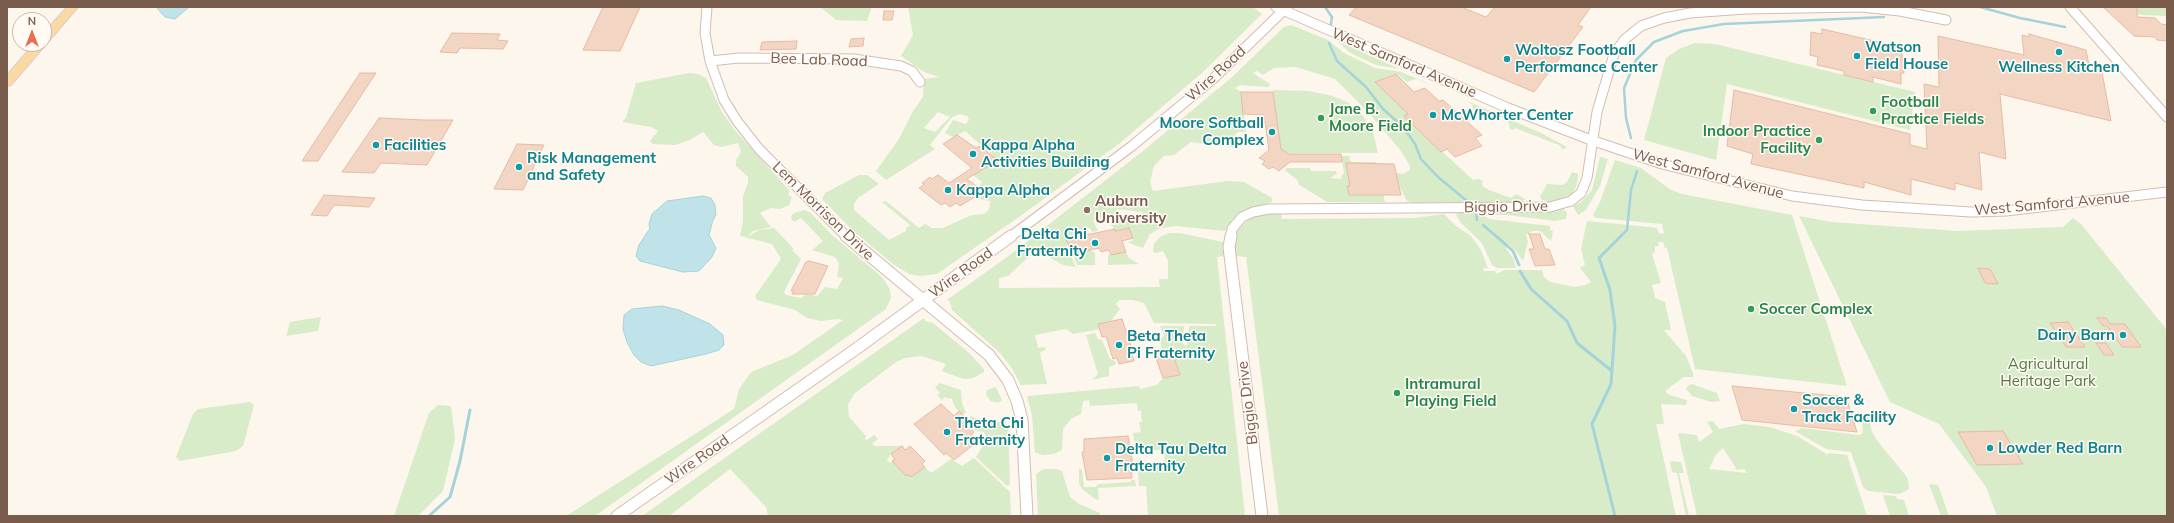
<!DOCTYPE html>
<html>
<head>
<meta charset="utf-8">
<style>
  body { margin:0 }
  #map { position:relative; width:2174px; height:523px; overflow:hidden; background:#fdf6ec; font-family:Mulish,sans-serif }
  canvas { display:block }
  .frame { position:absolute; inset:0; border:8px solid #7a5c4d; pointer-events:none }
  .north { position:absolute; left:12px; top:12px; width:40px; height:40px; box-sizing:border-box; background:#fffaf3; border:1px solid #cabbb1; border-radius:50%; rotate:0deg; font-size:11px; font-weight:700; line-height:16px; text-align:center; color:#7a5c4d }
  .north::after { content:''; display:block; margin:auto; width:14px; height:18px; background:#e76f51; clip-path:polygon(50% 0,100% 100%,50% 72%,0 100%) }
</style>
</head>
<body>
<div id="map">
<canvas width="2174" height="523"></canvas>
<div class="frame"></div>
<div class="north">N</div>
</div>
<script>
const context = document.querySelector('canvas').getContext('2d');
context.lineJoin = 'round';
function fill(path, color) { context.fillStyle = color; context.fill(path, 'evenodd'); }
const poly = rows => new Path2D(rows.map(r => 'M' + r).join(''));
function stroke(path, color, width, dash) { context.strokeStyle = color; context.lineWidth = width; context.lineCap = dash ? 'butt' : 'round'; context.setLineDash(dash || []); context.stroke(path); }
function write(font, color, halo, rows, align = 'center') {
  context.font = font + ' Mulish,sans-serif'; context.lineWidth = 3; context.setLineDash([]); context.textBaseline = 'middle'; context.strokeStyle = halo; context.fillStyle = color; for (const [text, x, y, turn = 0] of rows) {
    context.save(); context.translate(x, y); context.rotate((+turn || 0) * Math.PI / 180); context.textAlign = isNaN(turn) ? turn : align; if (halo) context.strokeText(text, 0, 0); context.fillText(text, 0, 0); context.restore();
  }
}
fill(poly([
  [820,7,872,7,867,21,836,20],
  [908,7,1253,7,1262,14,1203,72,1120,143,1026,212,937,274,920,276,909,274,893,264,853,231,822,199,825,193,859,175,867,175,879,184,858,198,854,204,854,210,889,240,906,231,906,228,910,225,882,202,886,201,919,228,925,224,932,228,943,228,972,215,984,214,989,210,990,201,978,199,979,192,976,189,982,182,973,175,975,168,980,171,998,160,965,131,953,137,945,133,953,120,966,124,969,119,967,116,960,114,952,117,930,145,935,149,886,180,876,171,899,139,913,111,923,97,924,79,939,77,924,72,901,56,913,35],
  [938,112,950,117,935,132,924,128],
  [2116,7,2167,7,2167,16,2121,14],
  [1291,25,1328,40,1344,53,1375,68,1401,72,1437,87,1416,79,1407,82,1396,73,1375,82,1408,114,1404,116,1473,180,1480,179,1483,182,1482,186,1489,190,1511,198,1516,194,1525,199,1522,202,1412,203,1407,201,1392,172,1403,174,1410,170,1410,166,1401,151,1369,113,1335,79,1296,67,1274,68,1263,75,1257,71,1253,73,1270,84,1268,87,1240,85,1235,88,1241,92,1246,132,1237,132,1237,134,1235,134,1237,148,1191,142,1174,155,1164,156,1154,166,1150,182,1153,191,1228,181,1244,182,1272,198,1272,202,1241,212,1232,220,1225,231,1176,226,1161,228,1150,234,1143,248,1127,242,1132,241,1133,238,1129,228,1115,231,1107,217,1093,220,1098,231,1092,232,1090,228,1087,229,1089,234,1066,239,1068,245,1066,246,1076,267,1063,265,1036,250,1008,276,999,278,999,288,1160,287,1159,279,1168,279,1168,261,1163,251,1156,253,1153,252,1154,244,1160,237,1169,233,1179,233,1223,242,1225,256,1217,257,1245,516,1148,516,1146,486,1139,486,1137,460,1140,460,1141,465,1165,464,1164,450,1139,450,1139,455,1136,455,1133,433,1141,432,1139,422,1142,422,1141,411,1138,411,1137,403,1090,406,1089,400,1083,401,1081,414,1071,419,1063,429,1062,450,1054,454,1042,455,1035,452,1032,416,1027,396,1139,386,1140,389,1157,385,1163,378,1180,374,1171,350,1166,351,1162,348,1160,341,1164,335,1160,326,1184,326,1183,344,1187,346,1189,326,1216,326,1216,324,1154,323,1144,303,1132,300,1119,300,1116,304,1120,309,1111,321,1098,324,1100,329,1073,334,1066,329,1035,335,1038,348,1044,347,1046,349,1040,353,1047,384,1021,385,1011,367,1000,353,952,310,950,302,947,300,1007,257,1143,151,1231,78,1284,27],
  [1117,209,1142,212,1140,221,1115,219],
  [1337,41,1400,69,1376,65,1363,59,1349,52],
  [1695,43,1715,44,1915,92,1910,130,1727,84,1716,160,1644,140,1666,58,1679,49],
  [689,73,698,74,706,78,722,112,734,129,790,191,788,195,792,197,789,205,780,209,771,208,760,213,771,227,753,231,747,237,759,230,774,228,794,249,792,250,801,259,784,292,786,295,801,298,806,294,817,296,825,287,837,289,843,278,837,277,839,264,835,257,812,250,823,241,801,218,795,222,792,220,791,216,794,213,805,210,811,213,832,235,883,278,890,290,891,298,886,309,595,516,566,516,734,409,739,389,751,372,793,355,843,320,838,319,821,321,807,318,795,310,757,300,755,296,781,259,772,244,740,236,743,221,743,196,748,183,748,177,736,166,736,160,741,152,738,143,721,147,714,145,703,132,690,140,675,145,653,144,650,141,658,131,651,127,622,122,626,118,636,83],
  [1273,90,1309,91,1333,96,1349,103,1362,115,1372,128,1378,153,1288,153,1281,149],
  [1467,101,1541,133,1567,147,1563,150,1559,145,1515,128,1513,130,1510,129,1509,123,1504,118,1493,114,1481,115,1472,108,1473,105],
  [1341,156,1349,156,1351,162,1376,162,1385,202,1327,202,1298,184,1299,183,1296,179,1285,170,1287,168,1310,168,1311,171,1336,171,1337,174,1330,178,1342,179,1341,176,1344,173],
  [1600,157,1608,159,1600,186,1586,210,1578,215,1573,206,1581,202,1592,190],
  [1615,160,1641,168,1671,190,1682,194,1792,215,1847,386,1695,369,1667,248,1665,248,1663,242,1658,242,1659,246,1655,246,1655,252,1652,254,1661,283,1652,285,1655,298,1665,302,1671,330,1664,330,1686,356,1693,373,1693,377,1684,377,1665,391,1669,395,1687,400,1686,405,1661,404,1664,424,1656,424,1676,516,1279,516,1246,257,1236,256,1235,241,1237,232,1242,225,1254,216,1267,213,1281,213,1282,219,1415,218,1444,214,1456,226,1471,236,1481,250,1488,268,1483,268,1484,271,1495,271,1496,274,1505,270,1542,270,1544,277,1550,282,1574,287,1585,285,1591,282,1580,268,1585,265,1581,249,1587,221,1650,227,1657,228,1659,233,1664,234,1662,224,1596,218,1593,215,1600,202],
  [1572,172,1578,174,1577,184,1572,195,1550,202,1542,200,1540,197,1547,184,1562,185,1567,182],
  [1564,209,1567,213,1566,219,1555,221,1507,215,1483,215,1489,219,1550,226,1550,230,1553,231,1551,241,1540,231,1532,231,1529,234,1526,234,1528,242,1523,261,1516,251,1508,244,1506,248,1513,258,1516,268,1497,268,1492,265,1482,243,1461,223,1456,215,1458,212,1472,212,1475,214,1477,213,1476,210,1549,211],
  [1799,216,1832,222,1958,231,2063,227,2073,218,2081,224,2167,330,2167,516,1997,516,1986,487,1939,424,1890,402],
  [1090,250,1095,253,1095,265,1077,265,1073,254],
  [1126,252,1129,258,1139,264,1108,265,1108,255],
  [321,317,318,331,286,336,290,322],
  [924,318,925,321,933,323,968,352,984,369,984,372,973,378,964,379,944,372,942,370,946,364,921,356,905,358,896,362,854,394,848,405,849,417,866,436,865,439,867,440,874,435,878,439,872,444,874,446,903,446,891,454,887,460,890,463,892,461,906,476,925,467,930,472,933,472,951,459,962,466,974,458,1010,492,1011,516,768,516,766,507,730,469,669,516,642,516],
  [1095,333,1098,339,1102,340,1110,359,1115,361,1116,364,1109,367,1109,376,1092,380,1098,374,1086,335],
  [940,383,961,390,962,403,966,413,962,414,956,409,951,398,948,399,945,397,942,400,937,395,940,393,935,387],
  [1692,384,1717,393,1720,401,1711,402,1692,396,1686,389,1688,386],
  [996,387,1002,400,998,403,990,401,986,394,987,390],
  [250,402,254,405,243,446,236,451,180,461,176,457,193,414,198,409],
  [438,405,451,406,455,439,443,491,418,516,394,516,429,413],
  [971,416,984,422,1003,422,1008,425,1010,484,1007,486,976,457,986,441,986,437,984,432,976,431,970,423,969,420],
  [1860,417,1869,418,1872,432,1879,443,1907,477,1909,486,1908,490,1899,494,1868,491,1863,487,1851,452,1826,449,1795,431,1802,428,1859,435,1862,434,1863,429],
  [1713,421,1719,429,1744,424,1770,427,1797,436,1828,455,1828,453,1847,455,1867,516,1697,516,1678,433,1697,435,1699,442,1713,432,1707,422],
  [1723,448,1737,470,1744,469,1747,473,1709,469,1715,456],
  [1670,461,1681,462,1684,473,1679,473,1689,516,1686,516,1677,473,1672,472],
  [1043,469,1056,469,1062,471,1070,497,1079,504,1100,513,1100,516,1038,516,1036,474],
  [1079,469,1082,469,1084,487,1095,487,1099,484,1130,482,1132,480,1135,480,1136,486,1098,488,1099,500,1095,499,1082,489,1079,484],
  [1929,484,1938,485,1949,516,1941,516],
  [1883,495,1896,496,1897,499,1904,500,1909,516,1890,516]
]), '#d8ecc9');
const water = poly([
  [156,7,189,7,175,19,165,17,156,7],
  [703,196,711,198,715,205,716,215,713,220,709,235,716,248,712,257,699,271,683,272,640,261,636,256,639,245,650,228,649,224,652,214,667,201,703,196],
  [662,306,679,310,710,324,723,335,724,345,719,350,706,354,651,366,641,362,634,355,627,342,623,329,624,315,632,309,662,306]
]);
fill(water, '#bfe3e8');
stroke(water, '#a5d3da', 1);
stroke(poly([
  [1325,7,1332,17,1331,24],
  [1980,7,2020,18,2065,27],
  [1329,43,1337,61,1366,87,1383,109,1403,127,1415,144,1421,159,1438,177,1467,201],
  [1631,138,1626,118,1624,88,1636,60,1654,42,1683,31,1724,24,1884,17],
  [1476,212,1477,220],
  [1483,225,1497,237],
  [1620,237,1627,230,1631,190,1637,171]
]), '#a5d3da', 2.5);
stroke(poly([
  [1496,236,1513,251,1519,265],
  [1520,271,1531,289,1567,321,1577,343,1612,371],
  [429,516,450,497,460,461,470,410],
  [1615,516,1592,424,1611,384,1615,326,1610,290,1599,258,1621,236]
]), '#a5d3da', 3);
const building = poly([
  [603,7,640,7,620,51,583,50,603,7],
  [1356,7,1461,7,1486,17,1495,7,1591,7,1578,25,1583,27,1534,92,1349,15,1356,7],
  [2103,7,2137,7,2137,17,2155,18,2161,24,2167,25,2167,41,2157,40,2155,37,2134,36,2103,7],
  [884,11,894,11,892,20,883,20,884,11],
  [1822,29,1901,47,1904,73,1901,73,1901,84,1873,77,1873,82,1844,75,1844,71,1817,65,1818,57,1810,55,1811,32,1822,34,1822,29],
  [452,33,500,34,497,40,508,41,503,49,460,48,457,53,440,52,452,33],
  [2029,34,2086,50,2090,70,2102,72,2111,121,2000,94,2006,159,1979,152,1982,190,1955,183,1955,190,1911,179,1911,195,1864,182,1864,188,1751,164,1753,154,1727,146,1734,90,1910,134,1910,145,1927,149,1924,84,1939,87,1938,36,2024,55,2022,35,2029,37,2029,34],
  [864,38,863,46,849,47,851,39,864,38],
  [797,41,796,49,760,50,762,42,797,41],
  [360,73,376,73,318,161,302,161,360,73],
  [1396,74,1414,92,1425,88,1439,101,1443,100,1482,135,1475,138,1482,146,1455,157,1447,149,1441,152,1404,116,1408,114,1375,82,1396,74],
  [1241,92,1273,92,1281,149,1289,154,1341,154,1342,162,1290,162,1279,171,1273,167,1269,169,1262,164,1265,161,1259,158,1269,150,1264,115,1243,114,1241,92],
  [379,118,424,120,453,120,427,165,381,163,374,173,342,172,379,118],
  [957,135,976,148,979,146,998,160,967,179,979,188,974,191,978,195,960,206,956,203,950,207,945,203,941,205,919,188,924,185,922,183,930,177,932,179,938,175,949,183,972,168,943,144,957,135],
  [517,144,544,145,523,190,494,189,517,144],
  [1346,163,1394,164,1401,195,1349,195,1347,186,1350,186,1346,163],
  [324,195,375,198,369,207,334,205,327,216,311,215,324,195],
  [1129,228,1133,238,1122,241,1126,252,1111,255,1109,250,1101,252,1099,248,1072,254,1066,239,1115,229,1115,231,1129,228],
  [1529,234,1540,234,1545,249,1549,249,1555,265,1535,266,1529,249,1534,249,1529,234],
  [809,261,828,266,815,294,792,294,794,291,791,291,806,262,809,261],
  [1978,268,1990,269,1998,284,1985,283,1978,268],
  [2097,318,2106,318,2110,324,2125,324,2141,347,2122,347,2107,326,2103,326,2097,318],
  [1122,319,1133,352,1131,353,1134,361,1119,364,1117,358,1113,359,1106,336,1102,337,1098,324,1122,319],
  [2068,322,2085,347,2066,347,2050,323,2068,322],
  [2096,343,2106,343,2114,355,2104,355,2096,343],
  [1171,349,1180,375,1163,378,1154,353,1171,349],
  [1732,386,1846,397,1857,432,1742,420,1732,386],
  [941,404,954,416,959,411,971,422,966,425,974,432,971,435,978,441,954,460,946,453,944,455,914,424,941,404],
  [2003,431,2023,464,1977,465,1958,432,2003,431],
  [1128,436,1133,465,1131,465,1132,478,1087,480,1082,452,1084,452,1084,439,1128,436],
  [902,446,905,450,910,446,925,461,922,464,925,467,911,477,909,475,906,476,892,461,895,459,891,454,902,446]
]);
fill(building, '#f3d5c3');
stroke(building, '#e6bba3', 1);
const minorFar1 = poly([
  [707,7,705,33,710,61,724,100,737,121,759,149,847,237],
  [1276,7,1508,108,1591,140,1662,164,1792,196,1862,205,1971,212,2006,211,2167,192],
  [2070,7,2167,117],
  [710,61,739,58,854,59,901,66,912,71,920,82],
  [1010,237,1132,146,1214,78,1287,7],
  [1231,237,1232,229,1242,217,1253,212,1269,209,1550,207,1571,201,1581,193,1587,178,1597,112,1614,54,1625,39,1641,26,1664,18,1690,13,1745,9,1861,7,1900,11,1946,20]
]);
const minor = poly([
  [846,236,989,355,1008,380,1017,401,1022,420,1027,516],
  [1231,236,1229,247,1262,516],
  [617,516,856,349,1011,236]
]);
const major = poly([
  [67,7,78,7,11,85,7,86,7,75,34,44,44,44,44,33,67,7]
]);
stroke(minorFar1, '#d1beb0', 11);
stroke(minor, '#d1beb0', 13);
stroke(major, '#dad1cd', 2);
stroke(minorFar1, '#fff', 9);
stroke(minor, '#fff', 11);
fill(major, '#fbd9a5');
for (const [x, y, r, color] of [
  [2059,52,4,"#0f9aa8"],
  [1857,56,4,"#0f9aa8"],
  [1507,59,4,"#0f9aa8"],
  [1873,111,4,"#2e9e5b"],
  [1433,115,4,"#0f9aa8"],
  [1321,118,4,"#2e9e5b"],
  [1272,132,4,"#0f9aa8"],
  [1819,140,4,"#2e9e5b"],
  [376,145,4,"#0f9aa8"],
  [973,154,4,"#0f9aa8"],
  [519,167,4,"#0f9aa8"],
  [948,190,4,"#0f9aa8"],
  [1087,210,4,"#8d6e63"],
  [1095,243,4,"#0f9aa8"],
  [1751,309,4,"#2e9e5b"],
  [2123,335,4,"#0f9aa8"],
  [1119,345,4,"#0f9aa8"],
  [1397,393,4,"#2e9e5b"],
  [1794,409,4,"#0f9aa8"],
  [947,432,4,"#0f9aa8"],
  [1990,448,4,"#0f9aa8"],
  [1107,458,4,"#0f9aa8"]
]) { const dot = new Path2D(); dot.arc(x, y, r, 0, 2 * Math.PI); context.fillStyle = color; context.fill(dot); stroke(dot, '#fffaf3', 1.5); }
write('bold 15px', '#0d838f', '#fffaf3', [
  ["Watson",1865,47],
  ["Field House",1865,64],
  ["Woltosz Football",1515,50],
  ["Performance Center",1515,67],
  ["Wellness Kitchen",2059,67,"center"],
  ["McWhorter Center",1441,115],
  ["Moore Softball",1264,123,"right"],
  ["Complex",1264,140,"right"],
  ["Facilities",384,145],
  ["Kappa Alpha",981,145],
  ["Activities Building",981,162],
  ["Risk Management",527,158],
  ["and Safety",527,175],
  ["Kappa Alpha",956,190],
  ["Delta Chi",1087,234,"right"],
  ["Fraternity",1087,251,"right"],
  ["Dairy Barn",2115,335,"right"],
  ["Beta Theta",1127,336],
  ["Pi Fraternity",1127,353],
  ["Soccer &",1802,400],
  ["Track Facility",1802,417],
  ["Theta Chi",955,423],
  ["Fraternity",955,440],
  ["Lowder Red Barn",1998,448],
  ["Delta Tau Delta",1115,449],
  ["Fraternity",1115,466]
], 'left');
write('15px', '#7a5c4d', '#fffaf3', [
  ["Bee Lab Road",819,60,2],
  ["West Samford Avenue",1404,63,23],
  ["Wire Road",1216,74,-42],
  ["West Samford Avenue",1708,174,15],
  ["West Samford Avenue",2052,204,-5],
  ["Biggio Drive",1506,207,-1],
  ["Lem Morrison Drive",823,211,44],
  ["Wire Road",961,273,-36],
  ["Biggio Drive",1248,403,-97],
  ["Wire Road",697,460,-35]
]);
write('bold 15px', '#27864d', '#fffaf3', [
  ["Football",1881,102],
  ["Practice Fields",1881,119],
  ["Jane B.",1329,109],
  ["Moore Field",1329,126],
  ["Indoor Practice",1811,131,"right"],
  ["Facility",1811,148,"right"],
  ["Soccer Complex",1759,309],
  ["Intramural",1405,384],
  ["Playing Field",1405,401]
], 'left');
write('bold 15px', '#785e54', '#fffaf3', [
  ["Auburn",1095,201],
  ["University",1095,218]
], 'left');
write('15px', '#537a41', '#fffaf3', [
  ["Agricultural",2048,364],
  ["Heritage Park",2048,381]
]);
</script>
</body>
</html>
